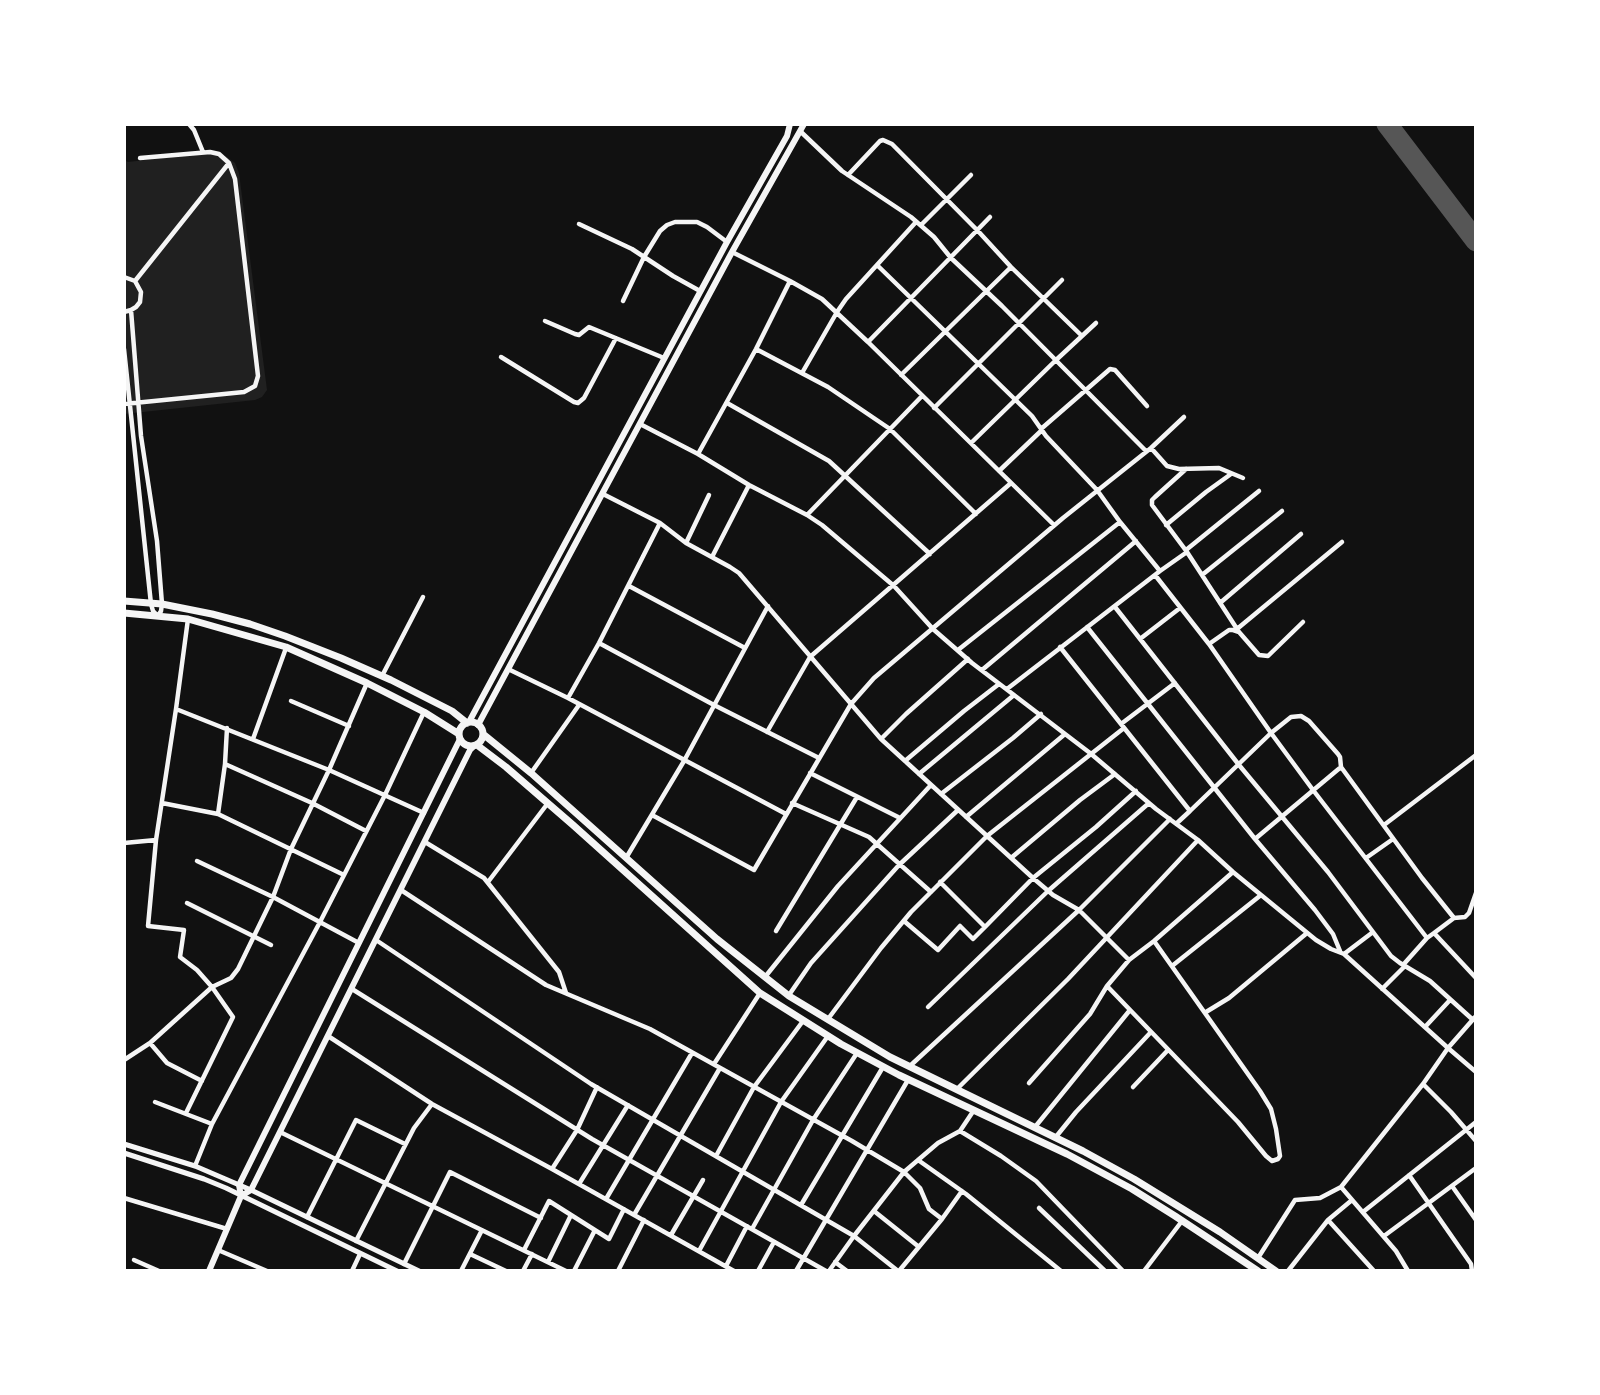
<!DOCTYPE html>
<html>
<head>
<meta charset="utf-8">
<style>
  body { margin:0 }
  #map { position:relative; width:1600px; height:1395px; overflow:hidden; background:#111; font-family:Lato,sans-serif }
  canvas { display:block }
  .frame { position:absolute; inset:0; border:126px solid #fff; pointer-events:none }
</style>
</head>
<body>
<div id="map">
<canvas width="1600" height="1395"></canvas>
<div class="frame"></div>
</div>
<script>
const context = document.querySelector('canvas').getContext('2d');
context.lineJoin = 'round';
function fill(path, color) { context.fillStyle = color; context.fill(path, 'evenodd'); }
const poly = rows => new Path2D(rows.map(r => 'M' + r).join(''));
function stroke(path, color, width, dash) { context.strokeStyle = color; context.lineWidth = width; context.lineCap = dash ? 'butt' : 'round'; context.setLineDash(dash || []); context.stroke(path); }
fill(poly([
  [215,152,227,157,235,163,239,173,267,390,262,397,255,400,124,414,124,160,128,162]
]), '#202020');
stroke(poly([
  [1387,124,1476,241]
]), '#565656', 21);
stroke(poly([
  [189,124,194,130,203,152],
  [800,131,842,171,911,217,934,237,951,258,1002,306,1146,451],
  [848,175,880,141,883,140,892,144,978,231,1011,267,1082,336],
  [579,224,632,249,673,276,700,291],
  [921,225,971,175],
  [732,252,790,281,822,299,868,342,1054,525],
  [877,265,1032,416,1046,436,1097,490,1120,522,1160,571,1007,689],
  [124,277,135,281,141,292,140,302,136,307,131,310,124,312],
  [135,281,229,163],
  [623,301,644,257,660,231,667,225,675,222,697,222,707,227,727,242],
  [545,321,575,334,579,335,589,327,664,358],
  [868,342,990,217],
  [124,349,151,604,153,611,158,616,161,611,162,604,157,541,141,436,131,310],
  [756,349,828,387,890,429,976,514],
  [501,357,574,402,578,403,584,398,616,338],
  [802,373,837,312,846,299,916,222],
  [901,375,1011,267],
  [727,403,829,461,930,554],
  [124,404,244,392,255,386,258,376,235,179,229,163,219,154,210,152,140,158],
  [934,408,1062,280],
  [640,424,698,454,749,485,807,515,822,525,894,586,933,629,972,663,1090,753,1156,809,1198,840,1233,872,1316,940,1331,949,1344,954,1448,1048,1476,1016],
  [1041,429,1110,369,1115,370,1147,406],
  [971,443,1055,361,1096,323],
  [1151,448,1167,466,1179,469,1219,468,1243,478],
  [698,454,756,349,790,281],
  [1186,469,1155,497,1152,500,1152,505,1187,552,1239,632],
  [999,471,1042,430],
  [603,494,660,523,686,543,730,567,739,573,881,739,1033,878,1053,895,1079,910,1129,960],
  [807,515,922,396],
  [1166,525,1206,492,1231,474],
  [686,543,709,495],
  [1186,550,1259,491],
  [712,557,749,485],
  [1160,571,1187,552],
  [1202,575,1282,511],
  [629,586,745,648],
  [1220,603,1301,534],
  [1115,607,1239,765,1328,872,1391,956,1400,963,1430,981,1472,1019],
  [1087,627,1255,839,1315,910,1333,934,1340,951],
  [1237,629,1342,542],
  [1140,639,1180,608],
  [599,643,714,705,819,758],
  [1209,644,1229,630,1233,630,1239,632,1259,655,1268,656,1303,622],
  [1060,647,1190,811,1271,733,1209,644,1155,575],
  [958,650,1120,522],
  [508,669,568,698,786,814],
  [982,670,1136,541],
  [382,676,423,597],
  [568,698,599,643,660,523],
  [291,701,349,726],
  [176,709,329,770,424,813],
  [1121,724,1175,683],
  [767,732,810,657,1011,483],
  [253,739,286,648],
  [881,739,906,714,968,659],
  [905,761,964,711,999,684],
  [225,764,312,803,366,831],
  [531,773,579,705],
  [810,773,900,818],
  [919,774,1014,695],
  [941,794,1013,738,1041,714],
  [162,803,218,814,344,875],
  [792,803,869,837,931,892],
  [218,814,225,764,227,728],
  [652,815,754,870,851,704,874,678,1063,518,1151,448,1184,417],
  [966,817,1065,734],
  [1177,823,1190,811],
  [1384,825,1476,755],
  [1255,839,1341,767],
  [425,842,484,878,559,972,566,993],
  [124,843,156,840],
  [626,858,684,761,768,606],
  [1011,858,1080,800,1115,774],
  [1366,858,1393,839],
  [197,861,273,897,359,943],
  [488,882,548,803],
  [940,882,985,927,1033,878,1096,827,1136,791],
  [401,890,546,985,650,1029,852,1141,904,1172,920,1188,929,1209,942,1219],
  [1476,893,1469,913,1465,917,1454,918,1434,933,1476,978],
  [187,903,271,945],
  [904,921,938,950,960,926,973,939,985,927],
  [776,931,857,797],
  [1434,933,1427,938,1313,790,1271,733,1291,717,1301,716,1309,721,1338,754,1340,757,1341,767,1422,878,1454,918],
  [376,940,591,1084,854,1236,829,1271],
  [1344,954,1373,932],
  [1403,965,1427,938],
  [1172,966,1261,895],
  [765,977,838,886,930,786],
  [1107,986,1238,1122,1266,1156,1272,1161,1278,1159,1280,1156,1276,1129,1271,1109,1260,1091,1154,941],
  [352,989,592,1139,826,1271],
  [1382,989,1405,966],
  [789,995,811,963,899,865,958,810],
  [928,1007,1048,891,1149,803],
  [1206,1012,1229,998,1307,933],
  [828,1019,881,948,911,912,987,836,1124,728],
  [1425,1027,1450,1000],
  [328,1036,432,1104,552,1169,734,1271],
  [150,1043,167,1063,202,1081],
  [124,1060,150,1043,212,987,231,978,238,969,273,897,291,849,329,770,367,683],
  [714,1064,760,993],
  [911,1065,1079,910,1170,819],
  [1029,1083,1090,1014,1107,986,1129,960,1154,941,1233,872],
  [1423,1084,1451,1112,1476,1141],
  [1133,1087,1168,1050],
  [957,1089,1068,979,1198,840],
  [155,1102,212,1124],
  [186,1113,233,1017,212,987,197,970,180,957,184,930,148,926,156,840,176,709,188,619],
  [1035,1127,1130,1010],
  [960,1131,1001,1156,1036,1181,1123,1271],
  [280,1132,566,1271],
  [1055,1138,1076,1112,1151,1032],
  [716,1156,754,1087,803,1021],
  [918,1160,966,1194,1061,1271],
  [195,1166,212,1124,320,922,385,795,424,712],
  [552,1169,577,1130,597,1087],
  [1409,1175,1471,1264,1472,1271],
  [579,1184,628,1105],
  [1452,1186,1476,1220],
  [1341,1187,1396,1251,1408,1271],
  [124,1198,227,1229],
  [606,1199,692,1053],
  [801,1205,883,1067],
  [1039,1208,1105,1271],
  [874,1211,919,1247],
  [1363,1212,1476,1122],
  [634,1215,720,1068],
  [307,1217,356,1120,405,1144],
  [1328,1220,1374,1271],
  [752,1229,813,1120,857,1053],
  [671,1235,703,1180],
  [1384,1236,1476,1168],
  [356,1241,414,1128,432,1104],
  [218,1250,267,1271],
  [524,1250,549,1201,609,1239,624,1209],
  [699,1251,781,1102,828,1036],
  [470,1254,506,1271],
  [1258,1258,1295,1200,1320,1198,1341,1187,1423,1084,1448,1048,1476,1072],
  [134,1260,159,1271],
  [548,1262,571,1215],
  [835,1262,847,1271],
  [404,1264,450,1172,541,1218],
  [726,1266,747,1226],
  [352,1271,360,1254],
  [461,1271,482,1230],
  [523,1271,532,1254],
  [574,1271,595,1230],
  [618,1271,644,1220],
  [758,1271,774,1242],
  [796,1271,908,1080],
  [898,1271,854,1236,904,1172,938,1143,960,1131,974,1110],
  [899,1271,942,1219,962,1191],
  [1144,1271,1182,1221],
  [1288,1271,1328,1220,1352,1200]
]), '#f5f5f5', 4.5);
stroke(poly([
  [124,1144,195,1166,251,1190,419,1271],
  [124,1153,204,1179,226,1188,397,1271]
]), '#f5f5f5', 5);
stroke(poly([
  [469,722,727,242,787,136,790,124],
  [478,725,732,252,804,124],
  [460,739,239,1185,241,1196,251,1190,470,750,474,746],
  [209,1271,241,1196]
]), '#f5f5f5', 6);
stroke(poly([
  [124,601,162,604,212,614,250,624,285,636,341,658,391,680,452,711,467,723],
  [124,613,188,619,286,647,367,683,424,712,459,734],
  '459 734a12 12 0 1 1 24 0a12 12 0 1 1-24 0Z',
  [483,734,531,773,717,939,789,996,890,1057,1083,1151,1134,1179,1220,1232,1276,1271],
  [477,745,506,767,573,825,760,993,841,1044,899,1075,1067,1154,1132,1189,1175,1216,1258,1271]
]), '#f5f5f5', 7);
</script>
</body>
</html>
